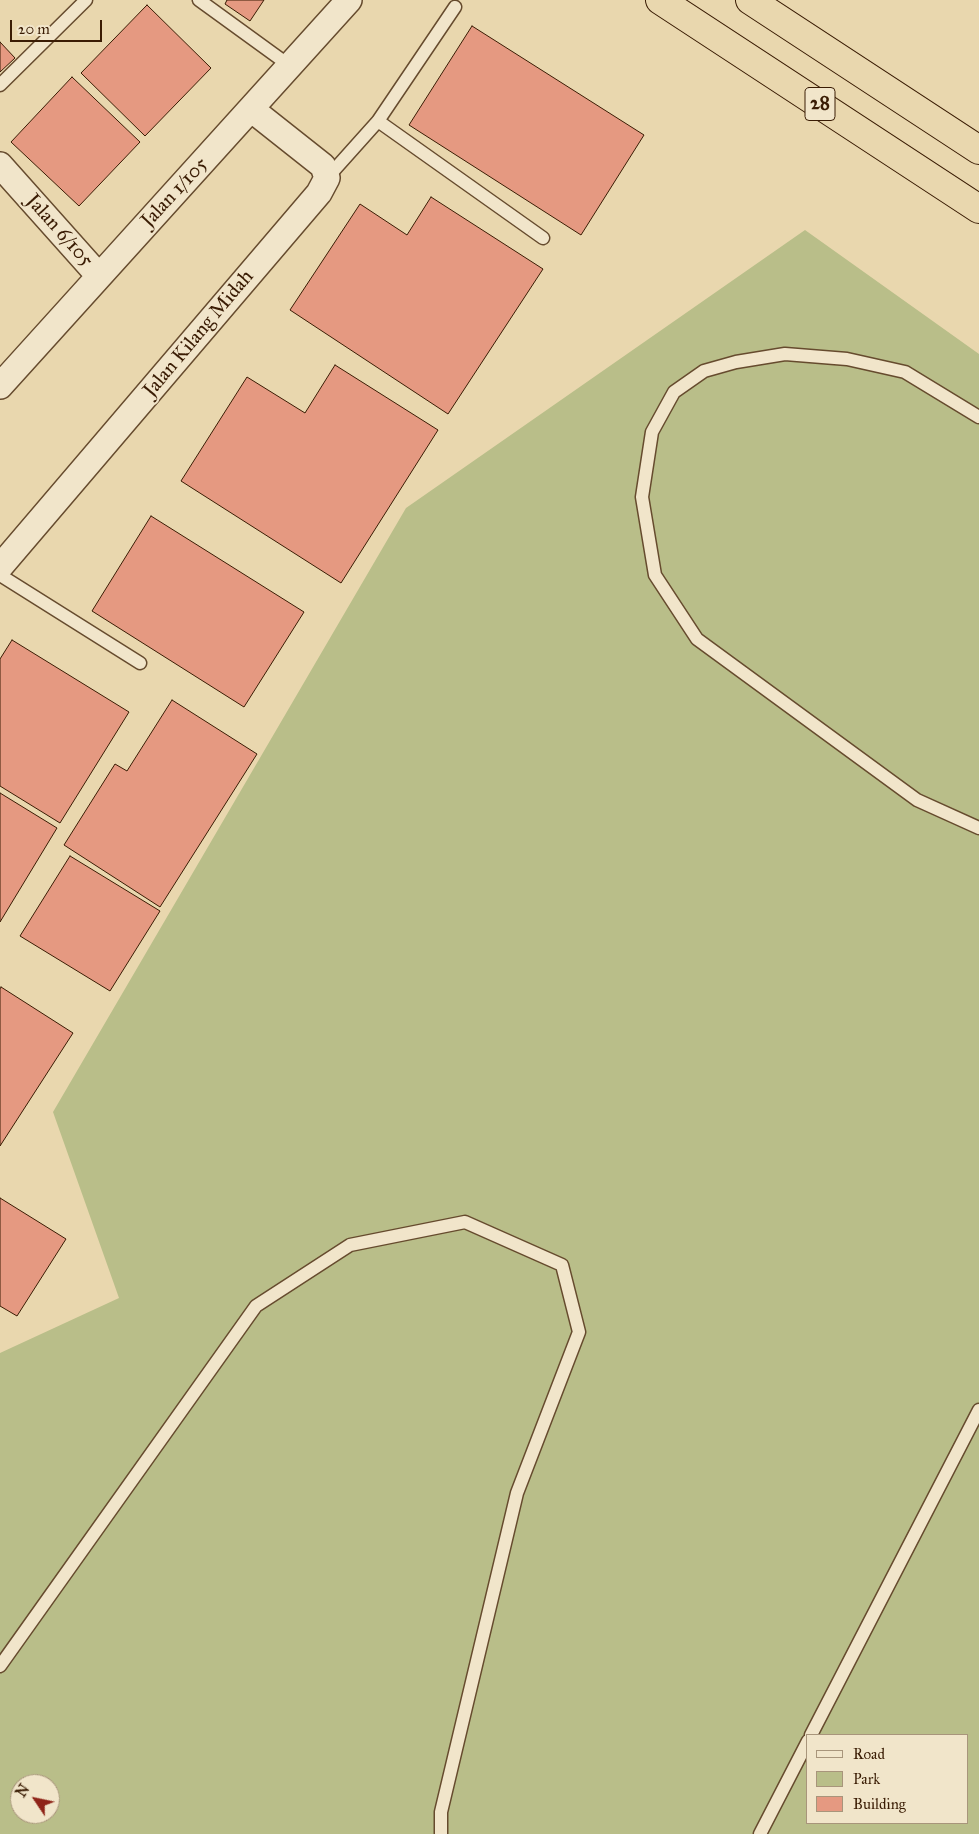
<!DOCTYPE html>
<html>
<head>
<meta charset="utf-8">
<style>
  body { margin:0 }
  #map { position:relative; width:979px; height:1834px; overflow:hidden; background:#e9d7ae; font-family:"IM FELL Great Primer",serif }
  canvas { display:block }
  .legend { position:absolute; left:806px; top:1734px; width:162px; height:90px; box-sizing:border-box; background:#f1e5ca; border:1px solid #a8957b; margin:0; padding:6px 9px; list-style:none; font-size:15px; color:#3a1c04 }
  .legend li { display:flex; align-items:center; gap:10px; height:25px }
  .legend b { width:25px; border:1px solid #a8957b }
  .north { position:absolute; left:10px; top:1774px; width:50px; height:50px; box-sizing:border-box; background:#f1e5ca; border:1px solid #a8957b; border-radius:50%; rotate:304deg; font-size:14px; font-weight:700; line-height:20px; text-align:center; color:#3a1c04 }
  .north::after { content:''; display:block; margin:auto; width:18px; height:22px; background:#8f2418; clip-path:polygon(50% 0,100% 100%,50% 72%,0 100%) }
  .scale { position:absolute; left:10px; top:20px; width:92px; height:22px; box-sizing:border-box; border:2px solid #3a1c04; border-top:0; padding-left:6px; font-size:15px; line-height:18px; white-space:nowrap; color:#3a1c04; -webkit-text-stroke:4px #f1e5ca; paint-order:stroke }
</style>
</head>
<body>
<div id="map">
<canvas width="979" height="1834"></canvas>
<ul class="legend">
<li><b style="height:6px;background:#f1e5ca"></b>Road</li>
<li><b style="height:14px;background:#b9be89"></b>Park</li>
<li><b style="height:14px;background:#e59981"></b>Building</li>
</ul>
<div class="north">N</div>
<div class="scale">20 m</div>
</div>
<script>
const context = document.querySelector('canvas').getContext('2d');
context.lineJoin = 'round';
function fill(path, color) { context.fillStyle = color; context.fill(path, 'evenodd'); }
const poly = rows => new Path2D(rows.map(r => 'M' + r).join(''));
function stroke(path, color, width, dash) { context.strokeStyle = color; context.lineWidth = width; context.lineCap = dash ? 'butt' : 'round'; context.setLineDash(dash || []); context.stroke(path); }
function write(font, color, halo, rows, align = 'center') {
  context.font = font + ' "IM FELL Great Primer",serif'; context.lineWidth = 4; context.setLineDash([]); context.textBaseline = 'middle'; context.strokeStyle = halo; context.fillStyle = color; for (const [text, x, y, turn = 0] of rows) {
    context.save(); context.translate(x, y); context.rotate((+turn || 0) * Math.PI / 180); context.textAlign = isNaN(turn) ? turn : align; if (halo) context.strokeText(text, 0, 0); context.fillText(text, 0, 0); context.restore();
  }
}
fill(poly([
  [805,230,979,354,979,1834,0,1834,0,1353,119,1298,53,1112,406,508],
  [808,1735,968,1735,968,1823,808,1823],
  [20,1784,50,1784,50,1814,20,1814]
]), '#b9be89');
const building = poly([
  [227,0,264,0,250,21,225,4,227,0],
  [147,5,211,68,145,136,81,73,147,5],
  [472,26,644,135,581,235,409,125,472,26],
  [0,42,15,58,0,72,0,42],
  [72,77,140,142,79,206,11,142,72,77],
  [431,197,543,269,448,414,290,310,360,204,407,235,431,197],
  [335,365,438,430,341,583,181,481,247,377,305,413,335,365],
  [151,516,304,612,244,707,92,611,151,516],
  [12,640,129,712,60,823,0,786,0,659,12,640],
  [172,700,257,754,160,907,64,845,115,764,127,771,172,700],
  [0,793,57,828,0,922,0,793],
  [70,856,160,911,110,991,20,936,70,856],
  [1,987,73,1033,0,1146,0,989,1,987],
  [0,1198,66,1239,17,1316,0,1306,0,1198]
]);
fill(building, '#e59981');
stroke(building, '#3a1c04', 1);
const service = poly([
  [199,0,290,66],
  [0,85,86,0],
  [378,121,543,238],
  [327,178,378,121,455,7],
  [979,417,905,372,847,359,785,354,736,362,704,371,674,392,652,432,642,497,655,575,697,639,917,800,979,828],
  [0,575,140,663],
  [0,1666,256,1306,350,1245,465,1222,562,1265,579,1332,517,1493,441,1812,441,1834],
  [811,1735,979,1410],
  [760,1834,808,1741]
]);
const minor = poly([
  [0,165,99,276],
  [0,386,349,0],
  [0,567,319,193,327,178,323,166,251,109]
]);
const trunk = poly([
  [660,0,979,209],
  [750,0,979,150]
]);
stroke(service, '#664b2e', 15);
stroke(minor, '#664b2e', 28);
stroke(trunk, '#3a1c04', 30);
stroke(service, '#f1e5ca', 12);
stroke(minor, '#f1e5ca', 25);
stroke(trunk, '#e9d7ae', 28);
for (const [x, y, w] of [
  [820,104,30]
]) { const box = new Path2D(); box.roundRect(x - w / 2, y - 16.5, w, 33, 4); context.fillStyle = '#f1e5ca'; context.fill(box); stroke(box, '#3a1c04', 1); }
write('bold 19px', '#3a1c04', null, [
  ["28",820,104]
]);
write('20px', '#3a1c04', '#f1e5ca', [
  ["Jalan 1/105",175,193,-47],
  ["Jalan 6/105",59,231,48],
  ["Jalan Kilang Midah",199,334,-50]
]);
</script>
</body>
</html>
